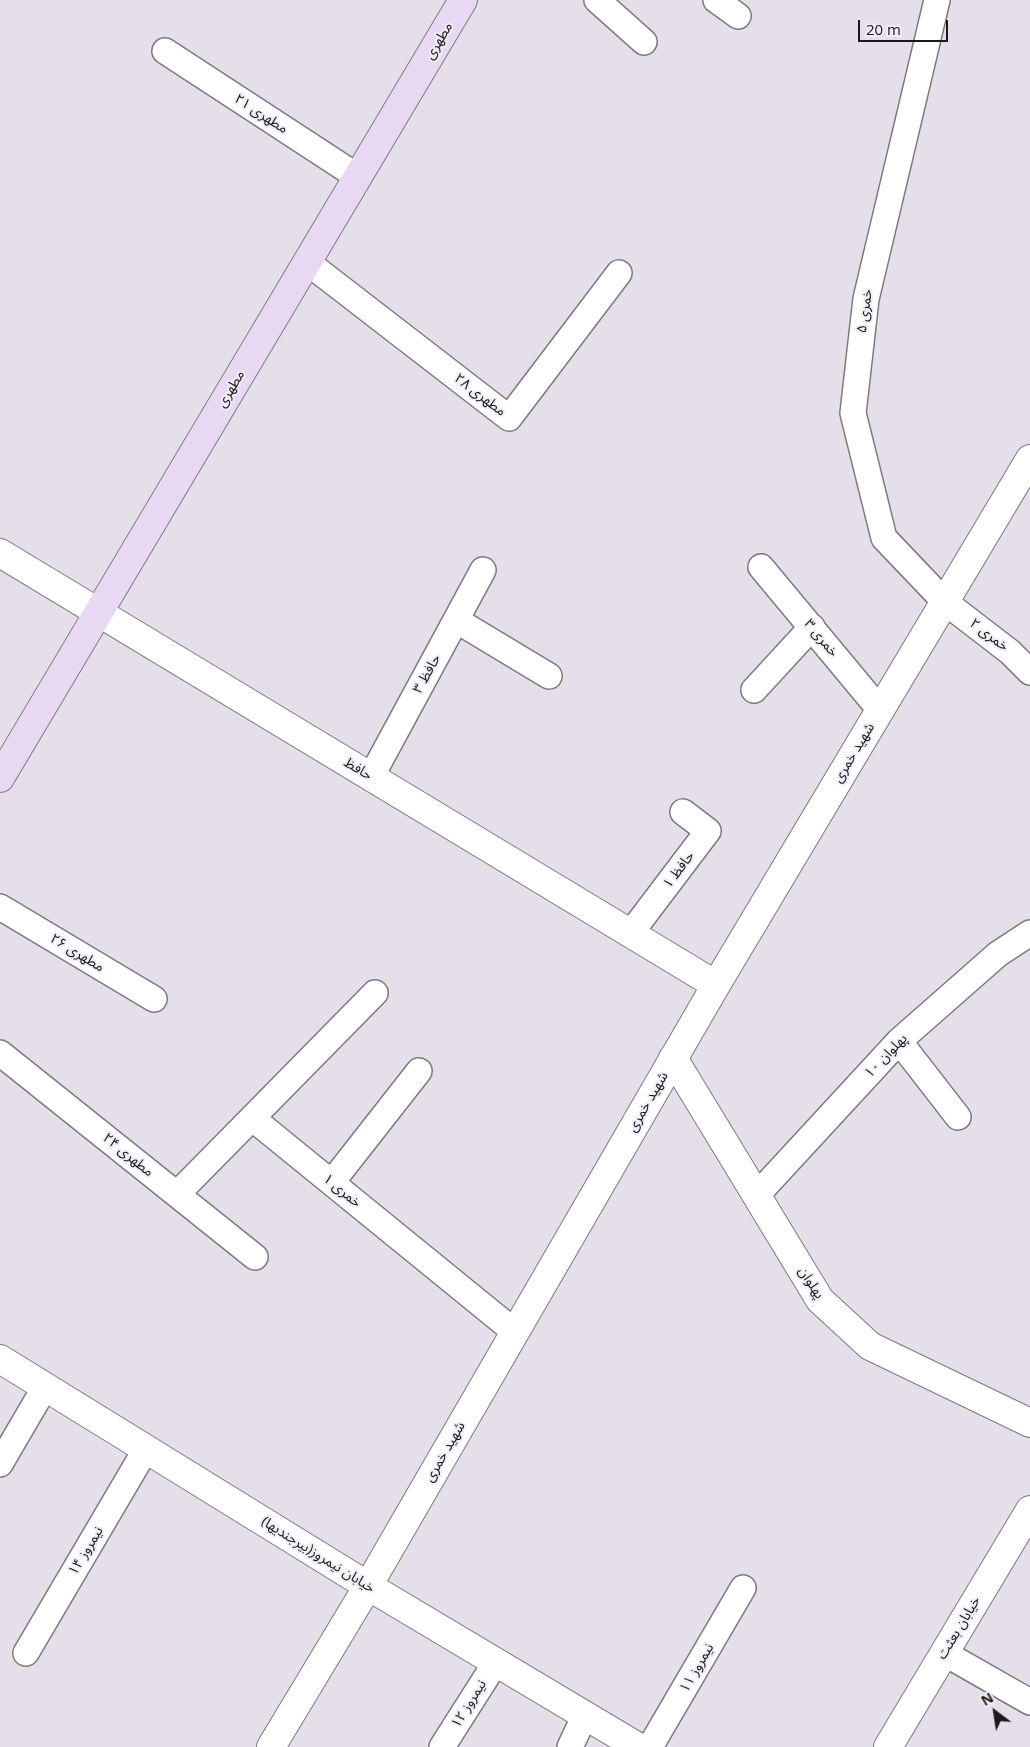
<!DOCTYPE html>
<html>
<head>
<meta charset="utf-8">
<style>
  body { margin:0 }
  #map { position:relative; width:1030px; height:1747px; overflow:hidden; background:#e4dfe8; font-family:"Open Sans",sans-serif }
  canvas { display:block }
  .north { position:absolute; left:970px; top:1687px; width:50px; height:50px; -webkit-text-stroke:4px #f1ecf5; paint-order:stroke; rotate:329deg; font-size:14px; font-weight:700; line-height:20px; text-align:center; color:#1b191c }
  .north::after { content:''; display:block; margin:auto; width:18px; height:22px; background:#1b191c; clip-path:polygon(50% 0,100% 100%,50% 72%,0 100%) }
  .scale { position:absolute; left:858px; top:20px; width:90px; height:22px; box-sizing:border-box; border:2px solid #1b191c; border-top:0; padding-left:6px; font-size:15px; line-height:18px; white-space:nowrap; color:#1b191c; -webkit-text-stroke:4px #f1ecf5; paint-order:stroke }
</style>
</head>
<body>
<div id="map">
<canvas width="1030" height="1747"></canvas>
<div class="north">N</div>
<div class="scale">20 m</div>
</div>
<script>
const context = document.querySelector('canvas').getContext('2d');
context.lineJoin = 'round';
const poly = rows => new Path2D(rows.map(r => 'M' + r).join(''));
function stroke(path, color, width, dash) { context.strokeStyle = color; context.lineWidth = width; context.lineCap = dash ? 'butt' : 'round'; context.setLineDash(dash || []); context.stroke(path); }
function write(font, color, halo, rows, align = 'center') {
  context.font = font + ' "Open Sans","Noto Sans Arabic",sans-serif'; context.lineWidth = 4; context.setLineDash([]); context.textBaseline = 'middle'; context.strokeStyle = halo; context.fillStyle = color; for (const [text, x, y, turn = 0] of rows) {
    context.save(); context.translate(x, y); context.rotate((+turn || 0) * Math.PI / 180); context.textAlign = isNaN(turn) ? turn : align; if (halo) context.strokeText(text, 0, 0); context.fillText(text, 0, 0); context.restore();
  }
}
const minor = poly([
  [597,0,644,42],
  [716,0,738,16],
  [937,0,866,299,853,413,884,538,945,602,1010,652,1030,672],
  [165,51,358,177],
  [307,262,509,418,619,273],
  [761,567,880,710],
  [456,620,549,676],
  [754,690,812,627],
  [371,777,483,570],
  [0,907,154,999],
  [630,934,708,831,683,812],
  [899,1041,958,1117],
  [0,1053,255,1257],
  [252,1118,375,993],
  [332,1182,419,1071],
  [177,1194,252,1118,515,1332],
  [756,1196,899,1041,998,954,1030,933],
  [0,1464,45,1387],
  [26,1653,146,1449],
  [944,1653,1030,1702],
  [442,1747,496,1662],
  [570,1747,585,1715],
  [650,1747,743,1588]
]);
const tertiary = poly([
  [0,553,716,985],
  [673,1058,820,1300,870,1346,1030,1423],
  [0,1359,368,1586,638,1747],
  [271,1747,368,1586,716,985,1030,459],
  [888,1747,1030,1510]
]);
const secondary = poly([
  [0,778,463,0]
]);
stroke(minor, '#7d7981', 28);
stroke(tertiary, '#7d7981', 30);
stroke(secondary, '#7d7981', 30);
stroke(minor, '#fff', 25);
stroke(tertiary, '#fff', 28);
stroke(secondary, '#e8d8f3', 28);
write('14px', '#1b191c', '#f1ecf5', [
  ["مطهری",439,41,-59],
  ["مطهری ۲۱",261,114,33],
  ["خمری ۵",865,311,-82],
  ["مطهری",231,389,-59],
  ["مطهری ۲۸",480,395,37],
  ["خمری ۲",989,635,37],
  ["خمری ۳",821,638,50],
  ["حافظ ۳",427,674,-61],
  ["شهید خمری",854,753,-59],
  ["حافظ",358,769,31],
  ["حافظ ۱",679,870,-53],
  ["مطهری ۲۶",77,953,31],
  ["پهلوان ۱۰",886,1056,-46],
  ["شهید خمری",648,1102,-60],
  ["مطهری ۲۴",128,1155,39],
  ["خمری ۱",342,1191,39],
  ["پهلوان",811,1283,57],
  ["شهید خمری",445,1452,-60],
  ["نیمروز ۱۴",86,1551,-59],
  ["خیابان نیمروز(بیرجندیها)",318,1555,32],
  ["خیابان بعثت",959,1628,-59],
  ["نیمروز ۱۱",697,1668,-60],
  ["نیمروز ۱۲",469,1704,-58]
]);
</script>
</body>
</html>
